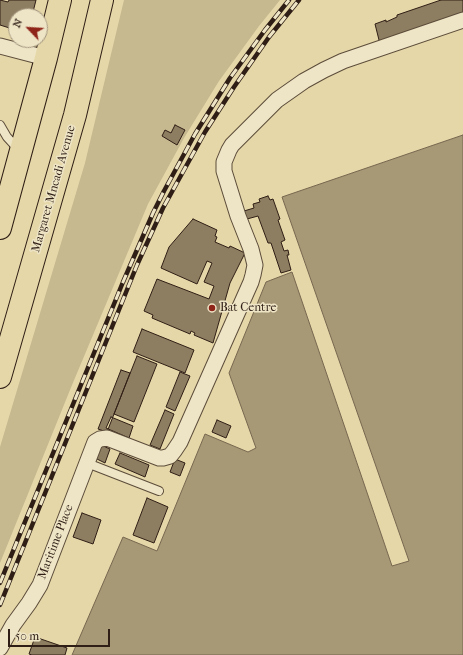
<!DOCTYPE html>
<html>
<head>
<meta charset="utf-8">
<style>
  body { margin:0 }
  #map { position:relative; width:463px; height:655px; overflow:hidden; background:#e5d7a8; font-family:"IM FELL French Canon",serif }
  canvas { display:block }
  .north { position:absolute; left:8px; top:8px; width:40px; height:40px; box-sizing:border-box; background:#eee5c6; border:1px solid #a2957f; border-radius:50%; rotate:295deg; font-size:11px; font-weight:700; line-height:16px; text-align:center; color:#2f1e15 }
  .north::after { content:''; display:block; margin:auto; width:14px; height:18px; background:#8f2418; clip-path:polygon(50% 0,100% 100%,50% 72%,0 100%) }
  .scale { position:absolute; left:8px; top:629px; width:102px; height:18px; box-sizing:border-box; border:2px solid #2f1e15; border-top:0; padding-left:5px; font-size:12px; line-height:14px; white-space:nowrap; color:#2f1e15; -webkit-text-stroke:3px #eee5c6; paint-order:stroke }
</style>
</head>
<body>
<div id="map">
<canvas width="463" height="655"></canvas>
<div class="north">N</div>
<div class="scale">50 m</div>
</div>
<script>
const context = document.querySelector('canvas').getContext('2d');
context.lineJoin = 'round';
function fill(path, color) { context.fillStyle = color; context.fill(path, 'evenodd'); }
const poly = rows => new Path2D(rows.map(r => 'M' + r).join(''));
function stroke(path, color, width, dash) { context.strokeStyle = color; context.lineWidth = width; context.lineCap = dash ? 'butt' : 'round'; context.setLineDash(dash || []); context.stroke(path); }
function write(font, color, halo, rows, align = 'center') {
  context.font = font + ' "IM FELL French Canon",serif'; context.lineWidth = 3; context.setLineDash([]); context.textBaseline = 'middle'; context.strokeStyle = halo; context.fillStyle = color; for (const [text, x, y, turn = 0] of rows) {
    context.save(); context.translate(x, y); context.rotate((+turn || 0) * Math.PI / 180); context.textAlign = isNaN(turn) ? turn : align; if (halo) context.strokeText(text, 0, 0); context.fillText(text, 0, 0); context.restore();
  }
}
fill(poly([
  [124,0,280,0,259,26,219,81,184,138,148,204,72,385,0,563,0,447,85,163]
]), '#c6b88f');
const water = poly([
  [463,135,463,655,72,655,123,537,157,551,205,434,248,452,256,448,229,373,266,282,292,272,392,566,409,561,282,197,463,135]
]);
fill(water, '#a79876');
stroke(water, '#77674f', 1);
const building = poly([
  [0,0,8,2,9,0,36,0,32,16,16,16,16,30,0,25,0,0],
  [441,0,463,0,463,13,380,44,375,24,386,20,386,22,397,17,397,15,441,0],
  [175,125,185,130,177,145,162,136,165,130,171,133,175,125],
  [268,196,270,200,273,199,280,219,278,220,285,240,281,242,284,251,288,250,289,255,287,255,291,270,281,273,271,243,268,243,258,216,247,219,244,211,254,208,253,204,260,202,259,199,268,196],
  [193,219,217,230,215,236,217,237,215,242,229,248,230,246,245,253,230,283,213,343,194,335,195,333,191,331,190,334,152,318,153,315,144,311,157,279,209,299,214,286,204,282,212,263,207,261,197,284,161,268,169,247,193,219],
  [142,329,194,350,185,373,133,352,142,329],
  [137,356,157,364,134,422,114,414,137,356],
  [121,370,130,373,107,432,98,429,121,370],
  [180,372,190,376,175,411,166,407,180,372],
  [165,410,174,414,160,449,150,445,165,410],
  [111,417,133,426,129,438,106,428,111,417],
  [217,420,231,426,226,438,212,432,217,420],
  [101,445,110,449,105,463,95,458,101,445],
  [120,453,149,465,145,477,115,464,120,453],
  [175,459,185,463,180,476,170,472,175,459],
  [147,498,168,507,154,543,133,535,147,498],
  [82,513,101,520,93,544,73,537,82,513],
  [35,637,67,648,65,655,32,655,29,654,35,637]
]);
fill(building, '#8e7e61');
stroke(building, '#2f1e15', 1);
const service = poly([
  [0,125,7,137,19,150],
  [87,463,159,491]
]);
const minor = poly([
  [0,46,46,58],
  [0,648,13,625,29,603,40,585,95,442,100,439,107,438,159,458,163,458,170,456,174,451,180,442,251,282,253,275,255,265,251,249,238,216,224,171,224,162,229,150,232,145,277,100,304,81,324,70,343,61,463,20]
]);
const primary = poly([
  [0,228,46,58,60,0],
  [0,377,75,115,102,0]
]);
stroke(service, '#5c4c3a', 10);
stroke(minor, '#5c4c3a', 17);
stroke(primary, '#2f1e15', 24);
stroke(service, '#eee5c6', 8);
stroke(minor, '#eee5c6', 15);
stroke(primary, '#e5d7a8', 22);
const rail = poly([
  [0,583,123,282,153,213,164,191,195,134,230,78,265,30,289,0],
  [0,605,137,265,163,208,205,132,234,87,269,37,299,0]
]);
stroke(rail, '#2f1e15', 4.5);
stroke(rail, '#eee5c6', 3, [9]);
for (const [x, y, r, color] of [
  [212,308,4,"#8f2418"]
]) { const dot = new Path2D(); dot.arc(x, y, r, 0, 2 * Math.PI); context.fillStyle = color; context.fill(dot); stroke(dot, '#eee5c6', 1.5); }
write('12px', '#2f1e15', '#eee5c6', [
  ["Margaret Mncadi Avenue",54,189,-74],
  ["Maritime Place",56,542,-69]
]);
write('12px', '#2f1e15', '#eee5c6', [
  ["Bat Centre",220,308]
], 'left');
</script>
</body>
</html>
